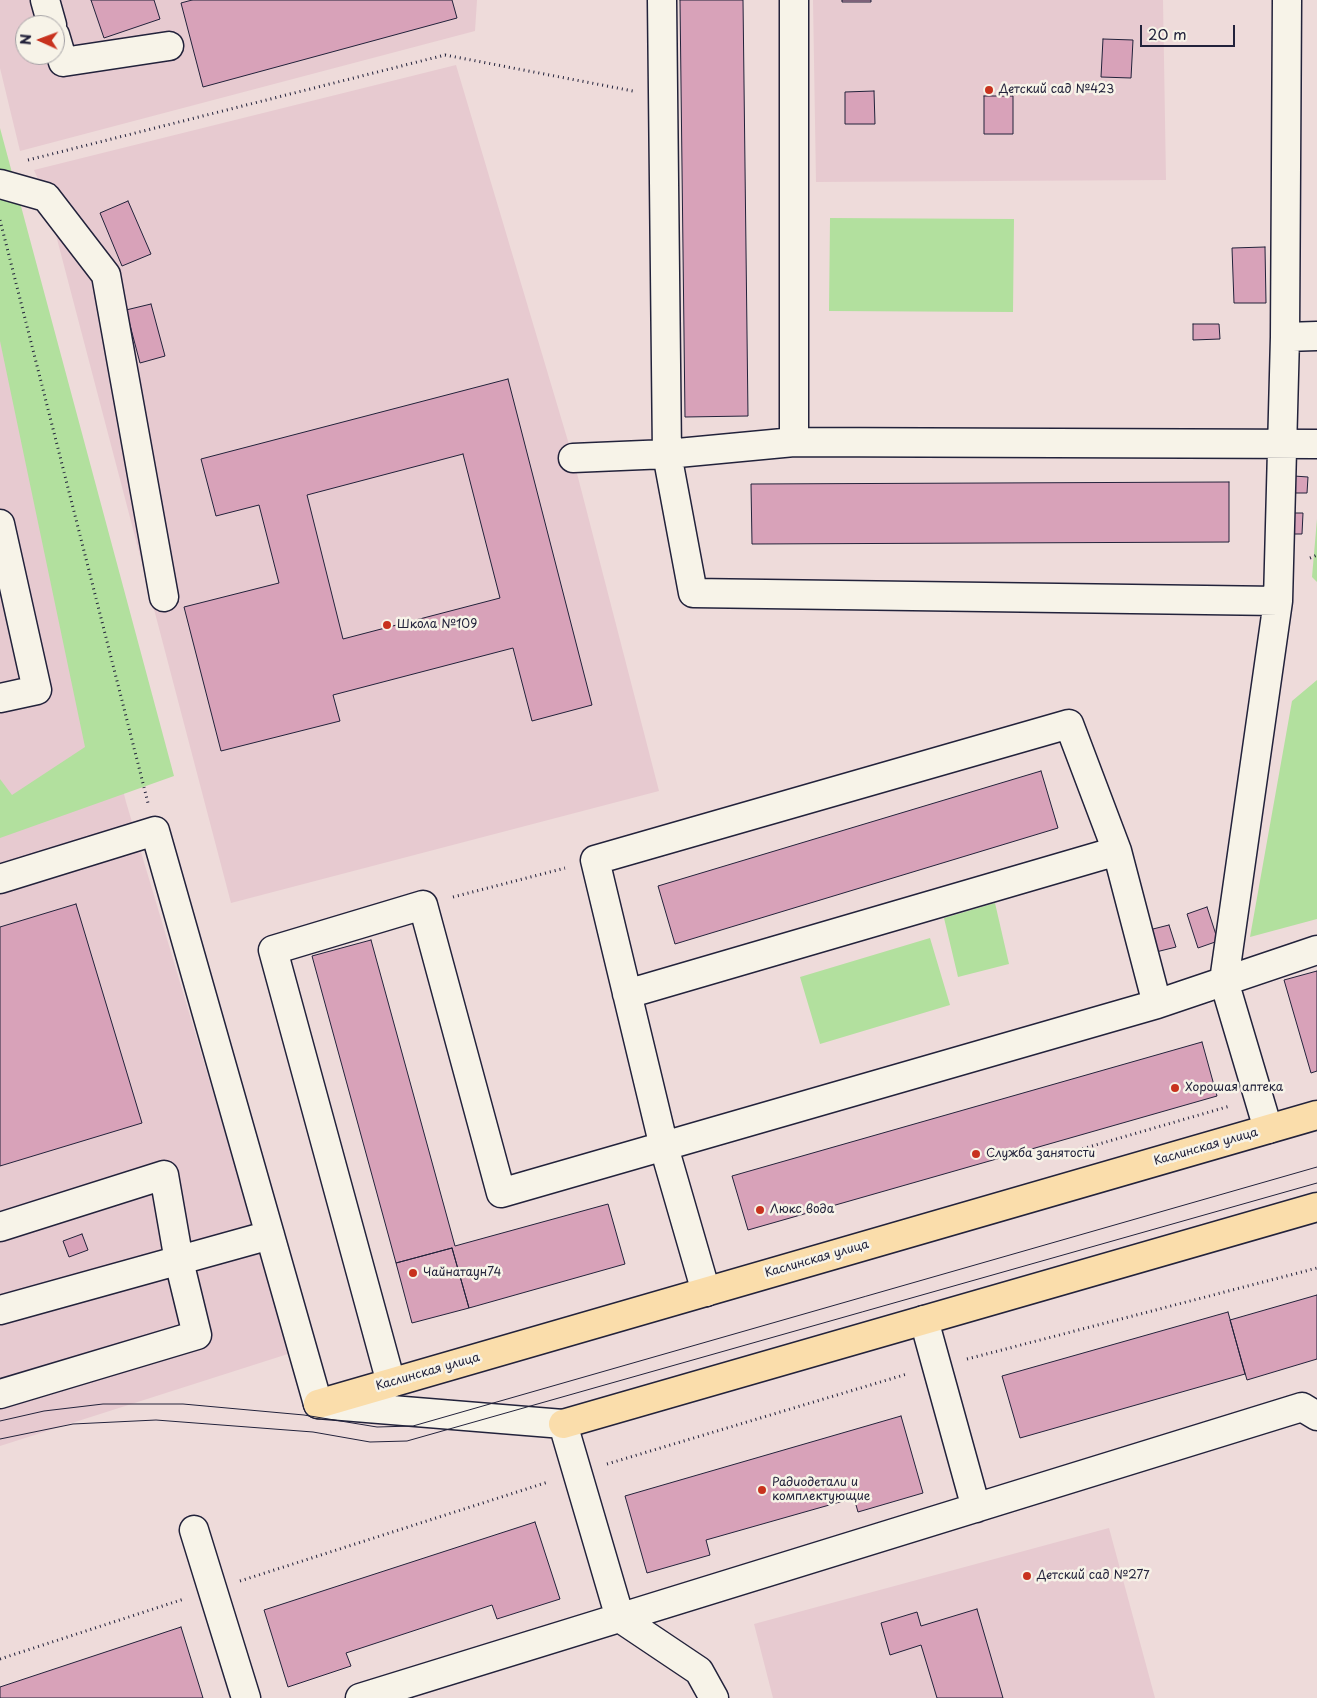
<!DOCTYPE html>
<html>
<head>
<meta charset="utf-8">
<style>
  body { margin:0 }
  #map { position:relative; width:1317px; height:1698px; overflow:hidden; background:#eedbda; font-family:"Playpen Sans",sans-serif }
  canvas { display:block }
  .north { position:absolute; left:15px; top:15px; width:50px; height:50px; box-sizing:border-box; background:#f7f3e8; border:1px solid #a29fa3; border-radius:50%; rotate:272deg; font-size:14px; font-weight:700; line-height:20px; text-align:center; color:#22223b }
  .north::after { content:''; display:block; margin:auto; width:18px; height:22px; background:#c8321e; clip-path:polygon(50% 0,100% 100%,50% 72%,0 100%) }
  .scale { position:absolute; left:1140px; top:25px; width:95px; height:22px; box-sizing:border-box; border:2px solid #22223b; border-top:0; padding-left:6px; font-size:15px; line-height:18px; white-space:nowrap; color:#22223b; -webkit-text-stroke:4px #f7f3e8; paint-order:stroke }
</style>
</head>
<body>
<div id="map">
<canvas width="1317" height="1698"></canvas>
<div class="north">N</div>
<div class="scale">20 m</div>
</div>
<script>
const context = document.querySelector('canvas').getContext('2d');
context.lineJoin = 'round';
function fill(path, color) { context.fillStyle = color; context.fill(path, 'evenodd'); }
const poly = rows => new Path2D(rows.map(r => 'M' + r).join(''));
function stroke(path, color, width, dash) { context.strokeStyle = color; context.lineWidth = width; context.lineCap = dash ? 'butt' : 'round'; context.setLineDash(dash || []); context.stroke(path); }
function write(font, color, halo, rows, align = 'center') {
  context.font = font + ' "Playpen Sans",sans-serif'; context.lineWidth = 5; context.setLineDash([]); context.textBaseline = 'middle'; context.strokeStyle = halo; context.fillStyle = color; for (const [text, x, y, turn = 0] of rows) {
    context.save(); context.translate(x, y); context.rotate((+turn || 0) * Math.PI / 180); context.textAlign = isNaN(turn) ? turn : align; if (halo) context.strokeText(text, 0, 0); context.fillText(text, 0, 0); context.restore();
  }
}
fill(poly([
  [0,0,477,0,475,31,20,151,0,68],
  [25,25,55,25,55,55,25,55],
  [813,0,1163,0,1166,180,816,182],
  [456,65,573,458,659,791,231,903,46,197,34,170],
  [0,302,126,802,291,1353,0,1446],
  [1109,1528,1155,1698,773,1698,754,1624]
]), '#e7cad0');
fill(poly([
  [0,128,174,776,0,838,0,779,12,795,85,747,0,341],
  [830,218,1014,219,1013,312,829,311],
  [1317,519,1317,582,1312,577],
  [1317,680,1317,919,1250,937,1292,701],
  [995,903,1009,964,958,977,944,918],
  [930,938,950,1005,820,1044,800,977]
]), '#b2e09e');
const building = poly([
  [91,0,154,0,160,19,104,38,91,0],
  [192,0,452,0,457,18,203,87,181,3,192,0],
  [680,0,743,0,748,416,685,417,680,0],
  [842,0,871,0,871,2,842,2,842,0],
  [1103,39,1133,40,1131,78,1101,77,1103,39],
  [874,91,875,124,845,124,845,92,874,91],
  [984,96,1013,96,1013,134,984,134,984,96],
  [128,201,151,254,122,266,100,213,128,201],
  [1265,247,1266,303,1234,303,1232,248,1265,247],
  [151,304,165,356,140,363,126,310,151,304],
  [1193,324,1219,324,1220,339,1193,340,1193,324],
  [508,379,592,705,532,721,513,648,333,695,340,721,221,751,184,607,279,583,259,505,216,516,201,459,508,379],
  [463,454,500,598,343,639,307,495,463,454],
  [1294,476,1308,477,1307,493,1293,493,1294,476],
  [1229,482,1229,542,752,544,751,484,1229,482],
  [1291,513,1303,513,1302,534,1290,534,1291,513],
  [1041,771,1058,828,675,944,658,886,1041,771],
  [76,904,142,1123,0,1166,0,927,76,904],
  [1207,907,1218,941,1198,948,1187,914,1207,907],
  [1169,925,1176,947,1156,952,1149,930,1169,925],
  [371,940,455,1246,608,1204,625,1264,469,1308,452,1248,396,1263,312,956,371,940],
  [1317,971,1317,1071,1311,1073,1284,980,1317,971],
  [1202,1042,1217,1096,748,1230,732,1176,1202,1042],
  [82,1234,88,1250,69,1257,63,1241,82,1234],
  [452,1248,469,1308,412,1323,396,1263,452,1248],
  [1317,1295,1317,1359,1247,1380,1230,1320,1317,1295],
  [1228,1312,1245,1374,1020,1438,1002,1376,1228,1312],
  [901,1416,923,1493,858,1512,854,1498,706,1540,710,1555,647,1573,625,1496,901,1416],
  [535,1522,560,1599,497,1619,492,1605,346,1653,351,1666,288,1687,264,1610,535,1522],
  [977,1609,1003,1698,937,1698,921,1645,890,1655,881,1623,917,1612,921,1626,977,1609],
  [181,1627,203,1698,0,1698,0,1687,181,1627]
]);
fill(building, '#d8a2b9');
stroke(building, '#22223b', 1);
const minor = poly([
  [45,0,52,25],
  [662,0,667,454,693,593,1278,601],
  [794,0,794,442,1317,444],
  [55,35,63,62,169,46],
  [0,184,46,197,106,275,164,597],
  [1285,337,1317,336],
  [573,458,667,454,794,442],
  [0,524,37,690,0,698],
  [0,879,155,831,318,1404,563,1424,620,1618,699,1671,714,1698],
  [627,994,1117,851],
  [1268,1129,1224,981,1278,601,1285,337,1287,0],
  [0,1227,164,1175,179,1261,197,1335,0,1394],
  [706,1292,664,1147,595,860,1069,724,1117,851,1157,1004],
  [0,1310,270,1235],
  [924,1320,976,1508],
  [391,1383,273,950,423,905,501,1193,1157,1004,1317,950],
  [194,1530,246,1698],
  [360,1698,1302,1407,1317,1416]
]);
const major = poly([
  [318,1404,1317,1115],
  [563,1424,1317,1207]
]);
stroke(minor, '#22223b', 31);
stroke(major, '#22223b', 31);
stroke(poly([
  [28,160,445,55,633,91],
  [0,220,148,803],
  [1310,558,1317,555],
  [453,897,565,868],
  [1068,1153,1230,1106],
  [967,1359,1317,1268],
  [607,1464,907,1374],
  [240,1581,548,1482],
  [0,1659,184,1599]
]), '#22223b', 3, [1, 4]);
stroke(minor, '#f7f3e8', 28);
stroke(major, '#faddab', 28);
stroke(poly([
  [0,1421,44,1411,103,1404,183,1404,304,1415,377,1427,413,1426,1317,1167],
  [0,1439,73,1424,156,1420,313,1432,370,1442,407,1441,1317,1183]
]), '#22223b', 1);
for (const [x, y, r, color] of [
  [989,90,5,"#c8321e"],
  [387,625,5,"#c8321e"],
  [1175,1088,5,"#c8321e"],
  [976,1154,5,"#c8321e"],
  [760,1210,5,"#c8321e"],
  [413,1273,5,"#c8321e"],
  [762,1490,5,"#c8321e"],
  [1027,1576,5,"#c8321e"]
]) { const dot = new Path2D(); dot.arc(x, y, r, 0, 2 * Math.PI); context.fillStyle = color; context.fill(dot); stroke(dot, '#f7f3e8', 2); }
write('12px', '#22223b', '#f7f3e8', [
  ["Детский сад №423",999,90],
  ["Школа №109",397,625],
  ["Хорошая аптека",1185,1088],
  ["Служба занятости",986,1154],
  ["Люкс вода",770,1210],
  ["Чайнатаун74",423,1273],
  ["Радиодетали и",772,1483],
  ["комплектующие",772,1497],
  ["Детский сад №277",1037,1576]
], 'left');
write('12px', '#22223b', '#f7f3e8', [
  ["Каслинская улица",1206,1147,-16],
  ["Каслинская улица",817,1259,-16],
  ["Каслинская улица",428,1372,-16]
]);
</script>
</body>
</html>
